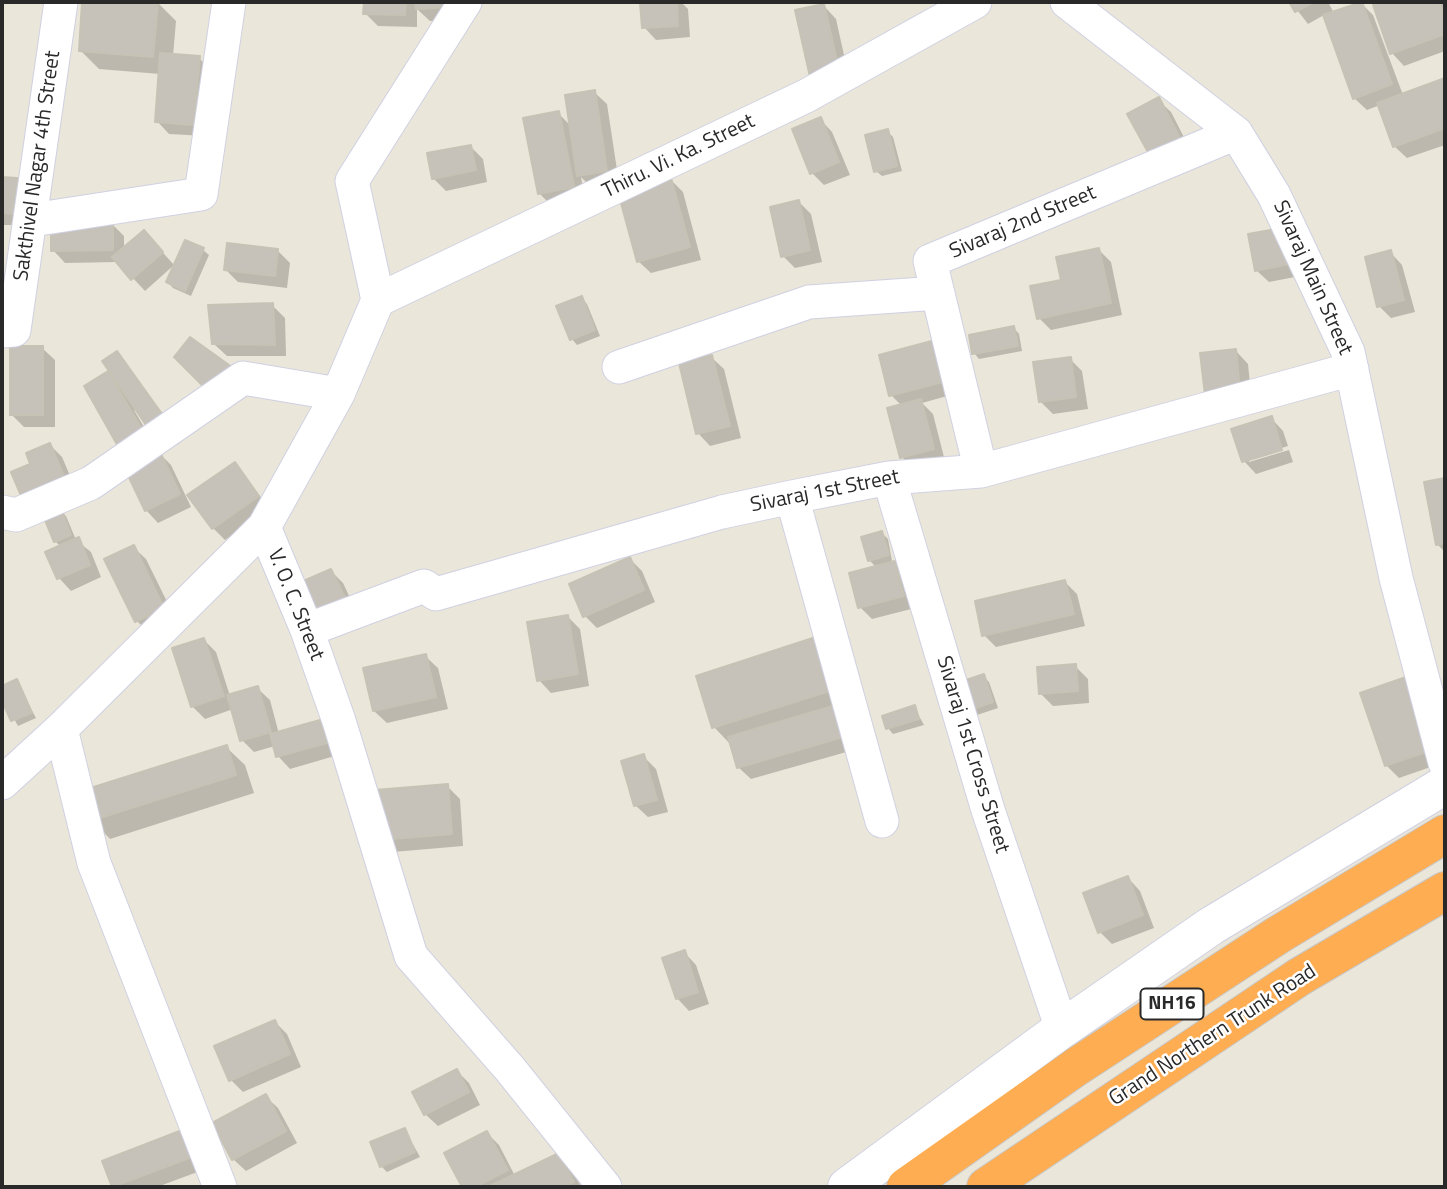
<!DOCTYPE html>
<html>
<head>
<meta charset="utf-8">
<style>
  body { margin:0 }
  #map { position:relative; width:1447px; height:1189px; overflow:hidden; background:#ebe6da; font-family:"Titillium Web",sans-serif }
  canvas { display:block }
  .frame { position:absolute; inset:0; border:4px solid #292929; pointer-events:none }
</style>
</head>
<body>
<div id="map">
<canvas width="1447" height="1189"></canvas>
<div class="frame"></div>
</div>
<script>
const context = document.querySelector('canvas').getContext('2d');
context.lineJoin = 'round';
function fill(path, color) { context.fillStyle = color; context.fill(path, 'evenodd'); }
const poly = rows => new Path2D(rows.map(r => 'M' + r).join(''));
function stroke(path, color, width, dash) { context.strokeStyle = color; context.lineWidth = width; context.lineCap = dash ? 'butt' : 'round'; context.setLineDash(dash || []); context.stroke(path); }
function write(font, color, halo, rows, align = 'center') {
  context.font = font + ' "Titillium Web",sans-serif'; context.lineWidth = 5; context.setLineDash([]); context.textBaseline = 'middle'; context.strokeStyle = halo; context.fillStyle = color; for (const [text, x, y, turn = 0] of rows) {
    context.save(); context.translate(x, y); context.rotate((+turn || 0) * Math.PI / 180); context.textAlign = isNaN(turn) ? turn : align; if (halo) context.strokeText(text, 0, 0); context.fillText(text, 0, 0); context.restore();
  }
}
fill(poly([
  [84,2,157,2,176,21,173,56,199,58,211,70,206,136,169,134,157,121,160,74,99,69,80,50],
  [366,2,463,2,463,19,430,21,417,9,417,27,378,26,365,13],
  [642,2,681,2,688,9,690,37,656,40,644,27],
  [1291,2,1328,2,1334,13,1361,3,1373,15,1403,95,1445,80,1445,145,1407,158,1394,146,1380,105,1367,110,1354,98,1324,15,1308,24],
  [1387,2,1445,2,1445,51,1404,66,1392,53,1375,6],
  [824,6,836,19,850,82,824,88],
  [594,92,607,104,619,183,591,187,581,177,585,199,552,206,539,193,558,113,571,126],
  [1158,100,1171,112,1191,151,1162,165],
  [820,119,832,132,850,175,824,185,812,173],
  [887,131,893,137,902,171,882,176,876,171],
  [470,146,483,159,487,182,446,191,433,178],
  [2,179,17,179,29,192,28,225,2,225],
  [671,180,683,192,701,260,651,273,638,261],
  [799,202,811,214,822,262,795,268,783,256],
  [112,224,124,236,124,249,156,245,174,265,145,291,118,262,65,263,53,250],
  [1281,230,1300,276,1269,282,1256,270],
  [203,250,209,255,191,296,173,288,168,282],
  [277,250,290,263,287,288,238,282,226,270],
  [1099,250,1111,262,1122,315,1051,330,1039,318,1063,281],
  [1390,252,1402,265,1415,312,1391,318,1379,306],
  [581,298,587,304,600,336,577,345,572,339],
  [272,305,285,318,286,356,227,356,214,344],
  [1014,328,1019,334,1022,351,979,359,974,353],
  [42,348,55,360,55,427,24,427,12,415],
  [1236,351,1248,364,1252,403,1219,406],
  [117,353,173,427,134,410,155,446,86,386,111,372],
  [881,356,965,391,922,403,933,414,945,461,914,469,902,457,902,406,891,395],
  [711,357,724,369,741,438,710,446,698,433],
  [1070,359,1082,371,1088,409,1053,414,1040,401],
  [1271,418,1283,431,1288,446,1249,458,1249,462,1289,450,1293,462,1256,474,1244,461],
  [50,445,62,457,77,492,33,464],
  [158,452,171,465,191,507,158,523,146,510],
  [235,464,270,509,225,540,213,528],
  [1445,480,1445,552,1437,544,1426,483],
  [60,510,66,516,76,540,91,552,101,577,71,591,59,578,61,547,55,541],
  [882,533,888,539,892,561,906,576,915,608,872,619,860,607,877,568,869,560],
  [133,547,146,559,176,620,149,633,137,621],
  [630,559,642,571,655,602,597,628,585,616],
  [331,571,343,583,359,617,304,583],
  [1065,582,1077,594,1085,626,996,647,984,635],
  [568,617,580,629,589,686,551,693,539,680],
  [822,637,857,749,751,779,738,767,733,747,714,727],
  [204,640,216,652,230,696,257,688,270,700,279,734,319,722,332,734,338,755,290,769,278,756,275,746,254,752,242,740,233,709,205,719,192,706],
  [425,656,438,668,448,709,387,723,374,711],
  [1075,666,1088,679,1089,703,1053,706,1040,693],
  [983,676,989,682,998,708,971,717],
  [17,682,36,718,18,726,2,696,2,688],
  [1362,694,1445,762,1399,778,1386,765],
  [914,707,924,725,893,734,888,728],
  [226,747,245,765,254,793,110,839,92,820],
  [643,756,656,769,668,812,648,817,635,805],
  [447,786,460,799,463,846,393,852,380,839],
  [1128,878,1140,891,1154,928,1112,944,1100,932],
  [684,952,696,965,709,1004,689,1011,677,998],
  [275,1022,287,1034,301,1067,243,1092,231,1080],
  [457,1071,469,1083,480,1105,438,1126,425,1114],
  [265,1096,278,1108,297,1143,246,1171,233,1159],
  [189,1129,211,1167,157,1187,114,1187,104,1162],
  [405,1130,420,1157,387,1172,381,1166],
  [487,1133,499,1145,515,1176,559,1155,571,1167,581,1187,464,1187,447,1154]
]), '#0003');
const building = poly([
  [82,2,158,2,153,57,79,51,82,2],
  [364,2,406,2,405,15,363,14,364,2],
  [415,2,452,2,452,7,416,9,415,2],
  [640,2,677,2,678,26,642,28,640,2],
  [1289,2,1314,2,1295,12,1289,2],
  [1362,2,1392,84,1353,99,1323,15,1362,2],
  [1382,2,1439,2,1445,18,1445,34,1390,54,1373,5,1382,2],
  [824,4,839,70,810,77,795,10,824,4],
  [160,53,200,56,194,125,155,122,160,53],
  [1445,78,1445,128,1393,147,1377,103,1445,78],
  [595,90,607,171,577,176,565,95,595,90],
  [1159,97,1180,138,1149,154,1127,114,1159,97],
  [559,111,574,187,538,194,523,118,559,111],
  [821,117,839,162,810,174,792,129,821,117],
  [888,129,897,166,874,172,865,135,888,129],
  [471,145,476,170,432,179,427,153,471,145],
  [2,177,17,178,17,214,2,213,2,177],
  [671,178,690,247,637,262,618,192,671,178],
  [799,200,810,250,781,257,770,207,799,200],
  [51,222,113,222,113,250,51,251,51,222],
  [1282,228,1289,264,1255,271,1248,234,1282,228],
  [144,230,163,252,131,280,112,257,144,230],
  [185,240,204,248,185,291,166,282,185,240],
  [227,243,278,249,275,276,224,270,227,243],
  [1099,248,1111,303,1037,319,1030,286,1061,280,1056,257,1099,248],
  [1391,250,1404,300,1377,307,1365,257,1391,250],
  [582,296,595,330,570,340,556,306,582,296],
  [273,303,275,345,212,344,208,305,273,303],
  [1014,326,1018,346,972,354,969,335,1014,326],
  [190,337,236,370,208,391,174,357,190,337],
  [943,338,954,379,889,396,879,355,943,338],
  [10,346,43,346,43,415,10,415,10,346],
  [1236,349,1240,391,1205,395,1200,353,1236,349],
  [117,351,162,414,146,425,102,361,117,351],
  [712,355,730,426,696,434,679,363,712,355],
  [1071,357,1076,397,1039,402,1033,362,1071,357],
  [108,371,144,433,119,448,84,386,108,371],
  [921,399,934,449,900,458,887,408,921,399],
  [1272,416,1282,450,1242,462,1231,429,1272,416],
  [50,443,65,479,22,498,11,472,30,464,26,453,50,443],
  [159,450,180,494,145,511,124,467,159,450],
  [235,462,259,496,212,529,187,495,235,462],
  [1445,478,1445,543,1436,545,1424,482,1445,478],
  [61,508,71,535,54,542,43,515,61,508],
  [882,531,889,555,868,561,861,537,882,531],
  [79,537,90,565,57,579,45,552,79,537],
  [134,545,164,608,135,622,104,559,134,545],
  [630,557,644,590,583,617,569,584,630,557],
  [895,561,904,596,858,608,849,573,895,561],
  [331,569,348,604,317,618,301,582,331,569],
  [1065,580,1074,614,982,636,975,601,1065,580],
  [568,615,578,674,537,681,527,622,568,615],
  [822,635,839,688,712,728,696,676,822,635],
  [204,638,224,696,191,707,172,648,204,638],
  [426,654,436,697,373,711,363,668,426,654],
  [1076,664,1078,691,1039,694,1037,667,1076,664],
  [984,674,993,702,964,712,954,684,984,674],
  [1409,676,1434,749,1385,766,1360,693,1409,676],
  [17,679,32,713,11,721,2,701,2,686,17,679],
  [258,686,271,732,240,741,227,695,258,686],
  [836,705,846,736,737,768,728,737,836,705],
  [915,705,919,719,886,729,882,716,915,705],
  [320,720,327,743,276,757,270,734,320,720],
  [227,745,236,775,90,821,81,791,227,745],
  [644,754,657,800,634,806,621,761,644,754],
  [448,784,452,834,379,840,375,790,448,784],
  [1128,876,1143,915,1098,933,1083,893,1128,876],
  [685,950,698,992,676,999,662,958,685,950],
  [275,1020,290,1054,229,1081,214,1046,275,1020],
  [457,1069,469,1092,424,1115,412,1092,457,1069],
  [266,1094,286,1131,232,1160,212,1123,266,1094],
  [190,1127,200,1154,112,1187,102,1161,190,1127],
  [405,1128,415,1152,380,1167,370,1142,405,1128],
  [487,1131,508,1170,475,1187,462,1187,444,1153,487,1131],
  [559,1153,574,1182,562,1187,488,1187,559,1153]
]);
fill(building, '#c6c2ba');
stroke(building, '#c6c2b4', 2);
const street = poly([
  [465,2,352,181,378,300,338,394,264,527,307,630,339,721,411,956,510,1069,605,1187],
  [1067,2,1236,133,1274,195,1348,352,1396,578,1445,763],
  [32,220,201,194,229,2],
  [378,300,806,96,975,2],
  [2,331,14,330,61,2],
  [619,367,809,302,938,293],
  [981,471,930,261,1236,133],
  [889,478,988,810,1062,1029],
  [792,497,882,821],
  [2,512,16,515,91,483,243,378,338,394],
  [307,630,424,586,436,594,722,512,792,497,889,478,981,471,1352,369],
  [61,729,94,863,220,1187],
  [2,783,61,729,264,527]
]);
const secondary = poly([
  [847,1187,1062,1029,1211,926,1445,785]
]);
const highway = poly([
  [906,1187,1076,1067,1278,935,1445,834],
  [986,1187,1299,977,1445,891]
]);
stroke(street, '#cfd1e2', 35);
stroke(secondary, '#cfd1e2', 40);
stroke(highway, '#c7c7c7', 40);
stroke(street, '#fff', 33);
stroke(secondary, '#fff', 38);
stroke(highway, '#fead52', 38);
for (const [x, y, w] of [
  [1172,1004,63]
]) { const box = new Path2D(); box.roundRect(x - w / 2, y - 15.5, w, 31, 5); context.fillStyle = '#fff'; context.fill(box); stroke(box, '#292929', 2); }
write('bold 19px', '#292929', null, [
  ["NH16",1172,1004]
]);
write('21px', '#292929', '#fff', [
  ["Thiru. Vi. Ka. Street",679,157,-26],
  ["Sakthivel Nagar 4th Street",38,166,-82],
  ["Sivaraj 2nd Street",1023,223,-23],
  ["Sivaraj Main Street",1312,278,66],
  ["Sivaraj 1st Street",825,492,-11],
  ["V. O. C. Street",295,605,68],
  ["Sivaraj 1st Cross Street",972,755,73],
  ["Grand Northern Trunk Road",1213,1036,-33]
]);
</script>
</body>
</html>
